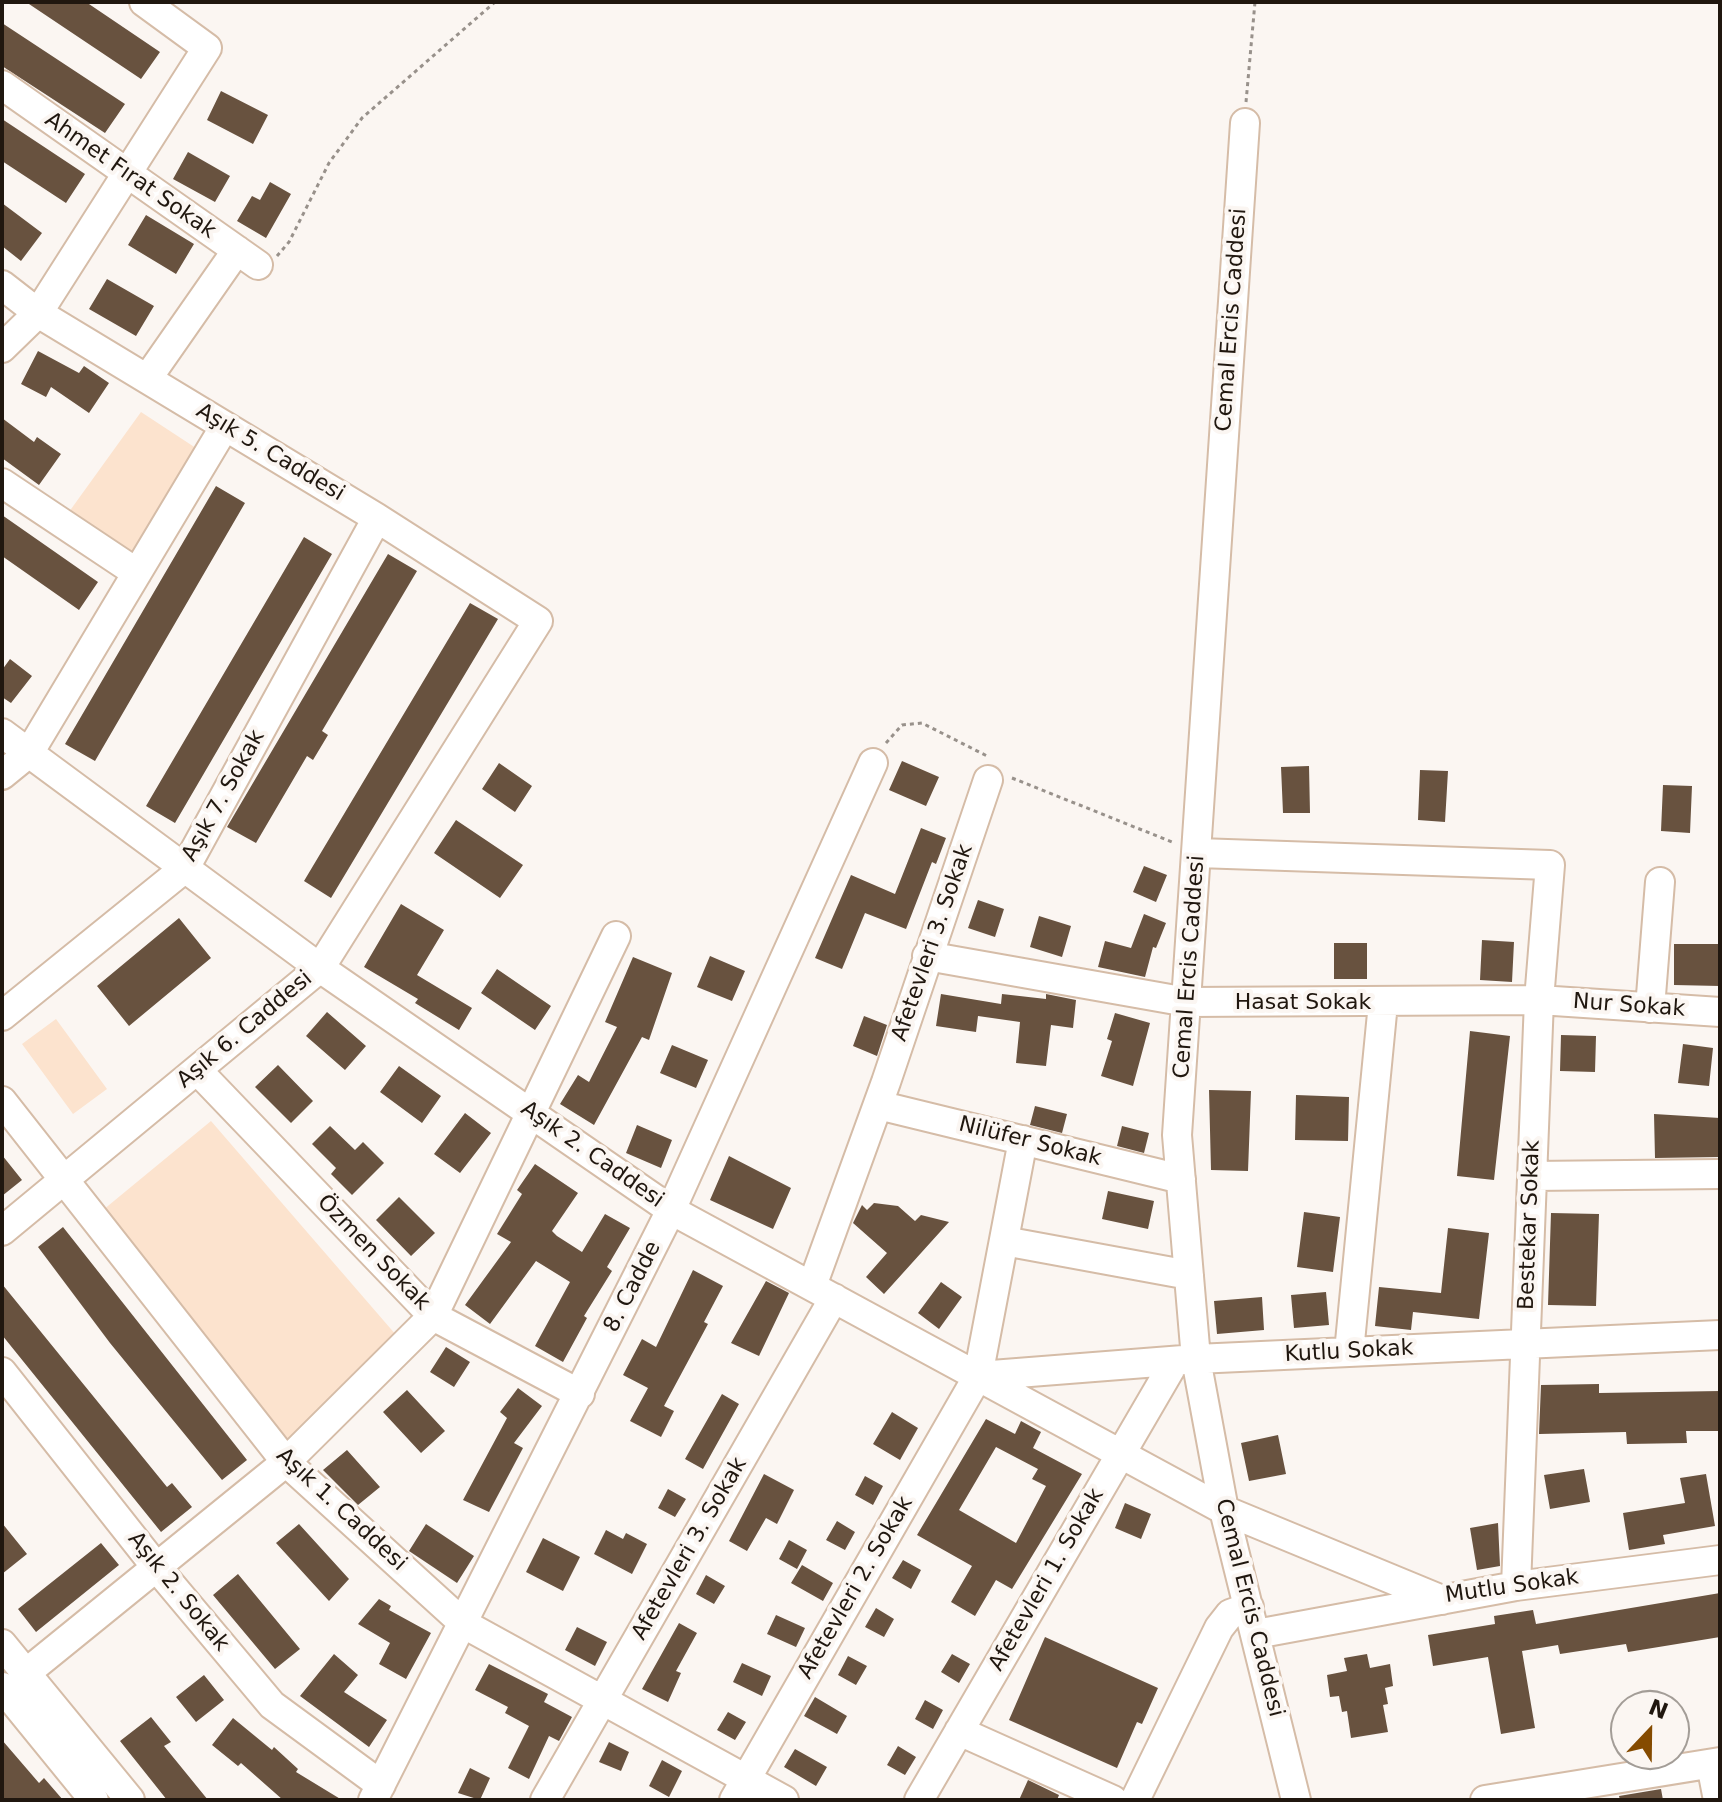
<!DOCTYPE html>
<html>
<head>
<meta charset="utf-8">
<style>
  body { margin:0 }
  #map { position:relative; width:1722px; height:1802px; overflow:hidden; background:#fbf6f2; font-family:"DejaVu Sans",sans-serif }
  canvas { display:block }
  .frame { position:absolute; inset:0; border:4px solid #20170f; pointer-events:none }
  .north { position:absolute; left:1610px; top:1690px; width:80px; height:80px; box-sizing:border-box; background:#fbf6f2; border:2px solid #a39d97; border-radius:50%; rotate:22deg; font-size:22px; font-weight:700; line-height:32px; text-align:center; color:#20170f }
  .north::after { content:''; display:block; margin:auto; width:28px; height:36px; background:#854b00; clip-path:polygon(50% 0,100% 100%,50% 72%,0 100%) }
</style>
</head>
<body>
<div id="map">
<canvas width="1722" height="1802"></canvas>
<div class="frame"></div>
<div class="north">N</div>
</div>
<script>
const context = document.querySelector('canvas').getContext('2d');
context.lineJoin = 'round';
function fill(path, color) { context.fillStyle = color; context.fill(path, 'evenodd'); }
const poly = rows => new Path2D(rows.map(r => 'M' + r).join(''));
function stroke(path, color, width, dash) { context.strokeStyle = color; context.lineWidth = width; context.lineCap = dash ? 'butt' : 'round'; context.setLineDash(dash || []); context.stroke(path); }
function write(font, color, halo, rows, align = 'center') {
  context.font = font + ' "DejaVu Sans",sans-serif'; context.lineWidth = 8; context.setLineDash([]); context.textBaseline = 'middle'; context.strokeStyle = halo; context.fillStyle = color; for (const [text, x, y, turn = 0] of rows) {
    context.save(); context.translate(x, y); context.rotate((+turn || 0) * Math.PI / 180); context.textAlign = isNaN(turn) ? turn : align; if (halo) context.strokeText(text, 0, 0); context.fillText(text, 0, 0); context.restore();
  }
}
fill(poly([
  [141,412,205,454,138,577,61,523],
  [56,1019,107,1089,73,1114,22,1044],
  [211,1121,403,1343,297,1464,103,1210]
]), '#fce3ce');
fill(poly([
  [26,2,86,2,160,52,141,79],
  [2,23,125,104,105,133,2,66],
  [221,91,268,115,253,144,207,120],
  [2,119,85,174,66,203,2,161],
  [188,152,230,176,215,202,173,179],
  [270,182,291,194,266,238,237,221,252,196,260,200],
  [2,203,42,233,21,261,2,246],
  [146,215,194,244,176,274,128,245],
  [107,279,154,306,136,336,89,309],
  [38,351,79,373,84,366,109,383,89,413,51,387,46,397,21,384],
  [2,418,34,442,37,437,61,454,39,485,2,458],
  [216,486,245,503,95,761,65,744],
  [2,515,98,582,79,610,2,556],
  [304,537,332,554,175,823,146,806],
  [388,554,417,571,322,731,328,735,313,760,307,756,256,843,227,827],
  [470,603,498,619,331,898,304,881],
  [10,659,32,676,11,703,2,697,2,670],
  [902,761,939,777,926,806,889,790],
  [499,763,532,786,515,812,482,789],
  [1309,766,1310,813,1283,813,1281,767],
  [1420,770,1448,771,1445,822,1418,820],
  [1663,785,1692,786,1690,833,1661,831],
  [456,820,523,865,500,898,434,853],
  [921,828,946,838,936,864,932,862,906,929,865,913,842,969,815,958,851,875,895,894],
  [1144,866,1167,875,1156,902,1133,892],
  [978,900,1004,909,995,937,968,928],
  [401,904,444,930,417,975,472,1008,459,1030,415,1003,418,999,364,967],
  [1144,914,1166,923,1156,948,1153,947,1145,977,1098,967,1105,941,1131,948],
  [1039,916,1071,926,1062,957,1030,947],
  [179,918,211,958,129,1026,97,986],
  [1482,940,1514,942,1512,982,1480,980],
  [1334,943,1367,943,1367,979,1334,979],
  [1674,944,1720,944,1720,986,1674,985],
  [710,956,745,971,732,1001,697,987],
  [633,957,672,973,649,1040,642,1037,594,1125,560,1104,578,1075,589,1082,617,1027,605,1022],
  [497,969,551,1006,535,1030,481,993],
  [941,994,1001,1004,1002,994,1046,999,1046,994,1076,1000,1073,1028,1051,1025,1046,1066,1016,1063,1020,1022,978,1016,976,1032,936,1026],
  [327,1012,366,1046,345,1070,306,1036],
  [1115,1013,1150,1023,1133,1086,1101,1076,1112,1041,1107,1039],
  [864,1016,887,1025,877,1056,853,1046],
  [1470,1031,1510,1036,1494,1180,1457,1176],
  [1561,1035,1596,1036,1595,1072,1560,1071],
  [1683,1044,1713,1048,1709,1086,1678,1083],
  [672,1045,708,1060,696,1088,660,1073],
  [278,1065,313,1101,291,1123,255,1087],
  [399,1066,441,1096,422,1123,380,1092],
  [1209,1090,1251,1091,1248,1171,1211,1170],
  [1296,1095,1349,1097,1348,1141,1295,1140],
  [1035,1106,1067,1114,1062,1133,1030,1125],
  [465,1113,491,1133,460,1173,434,1154],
  [1654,1114,1720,1118,1720,1157,1655,1158],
  [637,1125,672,1140,661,1168,626,1153],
  [330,1126,355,1150,363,1142,384,1163,352,1195,331,1174,336,1168,312,1144],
  [1122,1126,1149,1133,1144,1153,1117,1146],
  [2,1155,22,1180,2,1196],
  [729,1156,791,1188,773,1229,710,1200],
  [535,1164,578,1193,552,1231,557,1236,582,1252,605,1214,630,1228,607,1267,612,1271,584,1316,587,1318,563,1362,535,1346,570,1282,536,1261,490,1324,465,1305,511,1242,497,1234,522,1194,517,1190],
  [1108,1191,1154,1201,1148,1229,1102,1219],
  [399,1197,435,1233,411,1256,376,1220],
  [874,1203,898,1206,915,1221,921,1215,949,1222,884,1294,866,1277,887,1253,853,1223,862,1205,867,1210],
  [1304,1212,1340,1217,1333,1272,1297,1267],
  [1551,1213,1599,1214,1596,1306,1548,1305],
  [63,1227,247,1460,222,1480,110,1343,38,1247],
  [1448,1228,1489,1233,1479,1319,1413,1312,1411,1330,1375,1326,1379,1287,1441,1293],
  [693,1270,723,1286,704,1322,708,1324,664,1406,674,1411,661,1437,630,1421,648,1388,623,1375,642,1339,656,1347],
  [766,1281,789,1293,759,1356,731,1343],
  [941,1282,962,1297,939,1329,918,1313],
  [2,1284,167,1487,172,1483,192,1507,161,1532,2,1335],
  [1326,1292,1329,1325,1294,1328,1291,1295],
  [1262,1297,1264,1330,1217,1334,1214,1301],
  [446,1347,470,1362,454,1387,430,1372],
  [1599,1384,1599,1393,1720,1391,1720,1431,1686,1431,1687,1443,1627,1444,1626,1432,1539,1434,1541,1385],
  [518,1388,542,1406,514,1443,523,1448,489,1512,463,1500,507,1418,500,1412],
  [407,1390,445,1431,421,1453,383,1412],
  [722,1394,739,1404,703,1469,685,1459],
  [892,1412,918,1428,900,1460,873,1444],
  [986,1419,1015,1434,1021,1421,1041,1432,1033,1448,1082,1474,1012,1589,996,1580,975,1616,951,1602,972,1566,917,1535],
  [996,1447,1038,1469,1032,1479,1046,1486,1016,1543,959,1510],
  [1278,1435,1286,1474,1249,1481,1241,1443],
  [347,1450,380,1487,358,1505,323,1470],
  [1584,1469,1590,1502,1550,1509,1544,1475],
  [764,1474,794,1490,777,1524,766,1518,747,1551,729,1541],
  [1706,1474,1715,1526,1663,1535,1665,1544,1629,1550,1623,1513,1685,1503,1680,1478],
  [865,1476,883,1486,873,1505,855,1495],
  [668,1489,686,1499,675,1517,658,1508],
  [1125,1503,1151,1514,1141,1539,1115,1528],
  [837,1521,855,1532,845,1550,826,1540],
  [2,1523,27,1554,2,1574],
  [1498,1523,1500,1566,1477,1570,1470,1528],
  [299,1524,349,1579,329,1601,276,1543],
  [426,1524,474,1556,457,1583,409,1551],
  [606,1530,623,1539,626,1533,647,1544,632,1574,594,1554],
  [543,1538,580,1557,563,1591,526,1572],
  [789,1540,807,1550,797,1569,779,1559],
  [101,1543,119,1565,36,1632,18,1609],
  [903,1560,921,1570,911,1589,892,1578],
  [802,1565,833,1583,823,1601,791,1583],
  [238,1574,300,1649,275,1669,213,1595],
  [706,1575,725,1586,714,1604,696,1594],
  [1720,1593,1720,1637,1628,1652,1626,1644,1560,1654,1558,1645,1522,1651,1535,1728,1501,1734,1488,1657,1433,1666,1428,1635,1495,1624,1494,1616,1533,1610,1536,1624],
  [379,1599,391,1606,389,1610,431,1633,406,1679,379,1664,390,1643,358,1624],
  [876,1608,894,1619,884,1637,865,1627],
  [776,1615,805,1628,796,1647,767,1634],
  [679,1623,697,1633,676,1671,681,1673,668,1702,642,1689],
  [577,1627,607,1642,595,1666,565,1650],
  [1045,1637,1158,1688,1142,1724,1137,1722,1117,1768,1009,1720],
  [334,1654,358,1675,344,1692,387,1720,369,1747,300,1696],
  [952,1654,970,1664,959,1683,941,1672],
  [1367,1654,1370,1668,1390,1664,1393,1686,1385,1688,1388,1704,1383,1705,1388,1732,1351,1738,1347,1711,1342,1712,1339,1696,1330,1697,1327,1675,1347,1671,1344,1658],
  [848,1656,867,1666,856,1685,838,1675],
  [742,1663,771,1676,762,1696,733,1682],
  [489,1664,548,1694,544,1702,572,1717,559,1741,549,1736,529,1779,508,1768,529,1726,505,1713,508,1707,475,1690],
  [204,1675,224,1700,196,1722,176,1697],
  [815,1697,847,1716,837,1734,804,1716],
  [925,1700,943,1710,933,1729,915,1719],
  [728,1712,746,1722,735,1740,717,1730],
  [151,1717,171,1742,164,1746,208,1800,167,1800,120,1741],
  [233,1718,272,1750,274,1747,298,1769,296,1772,342,1800,283,1800,241,1763,238,1766,212,1745],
  [2,1740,39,1783,44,1778,63,1800,2,1800],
  [609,1742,629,1752,621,1771,599,1762],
  [898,1746,916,1757,905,1775,887,1765],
  [795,1749,827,1767,816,1786,784,1767],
  [662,1760,682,1771,669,1797,649,1786],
  [470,1768,490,1778,480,1800,458,1793],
  [1028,1780,1059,1795,1057,1800,1019,1800],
  [1661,1789,1663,1800,1620,1800,1619,1796]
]), '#68523f');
const minor = poly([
  [2,85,258,265],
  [1245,123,1177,1135,1196,1359,1224,1510,1296,1800],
  [2,285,38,313,377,518,538,621,320,968,2,1231],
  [2,348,38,313,207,48,144,2],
  [147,379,237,250],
  [2,483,137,573],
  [2,733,320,968,671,1210,1224,1510,1442,1600],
  [2,775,29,753,225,426],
  [1198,853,1550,865,1539,1000,1516,1586],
  [927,956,1187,1002,1539,1000,1720,1012],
  [1650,1008,1660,882],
  [2,1016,185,868,377,518],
  [197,1070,433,1316,580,1394],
  [2,1101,286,1462,464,1624,784,1800],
  [878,1105,1181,1179],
  [1532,1176,1720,1174],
  [1004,1241,1189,1275],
  [812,1286,886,1082,988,780],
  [1349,1352,1383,1003],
  [2,1372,157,1568,272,1705,381,1785],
  [979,1376,1196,1359,1720,1335],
  [1256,1634,1516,1586,1720,1560],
  [2,1644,130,1800],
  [26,1673,286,1462,433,1316,616,936],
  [2,1687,94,1800],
  [959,1731,1113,1800],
  [1711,1764,1718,1800],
  [373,1800,671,1210,873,763],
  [545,1800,834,1298],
  [734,1800,978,1376,1023,1140],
  [919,1800,1175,1361],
  [1135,1800,1219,1628,1230,1614,1249,1607],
  [1485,1800,1720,1762]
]);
stroke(minor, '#d5bca7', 32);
stroke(poly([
  [1246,102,1255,2],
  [277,256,289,242,329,163,362,118,495,2],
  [886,743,902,725,922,723,989,757],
  [1012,778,1172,842]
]), '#98918b', 3, [4, 4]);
stroke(minor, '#fff', 28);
write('22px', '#20170f', '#fbf6f2', [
  ["Ahmet Fırat Sokak",130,176,35],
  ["Cemal Ercis Caddesi",1232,320,-86],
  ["Aşık 5. Caddesi",270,453,31],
  ["Aşık 7. Sokak",224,796,-61],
  ["Afetevleri 3. Sokak",933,943,-71],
  ["Cemal Ercis Caddesi",1190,967,-86],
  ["Hasat Sokak",1303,1003],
  ["Nur Sokak",1629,1006,4],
  ["Aşık 6. Caddesi",245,1030,-40],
  ["Nilüfer Sokak",1030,1142,14],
  ["Aşık 2. Caddesi",592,1155,35],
  ["Bestekar Sokak",1530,1225,-88],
  ["Özmen Sokak",373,1253,46],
  ["8. Cadde",633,1287,-63],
  ["Kutlu Sokak",1349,1352,-3],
  ["Aşık 1. Caddesi",341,1510,43],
  ["Afetevleri 3. Sokak",690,1549,-60],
  ["Afetevleri 1. Sokak",1047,1580,-60],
  ["Mutlu Sokak",1512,1587,-8],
  ["Afetevleri 2. Sokak",856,1588,-60],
  ["Aşık 2. Sokak",178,1592,51],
  ["Cemal Ercis Caddesi",1249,1608,76]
]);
</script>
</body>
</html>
